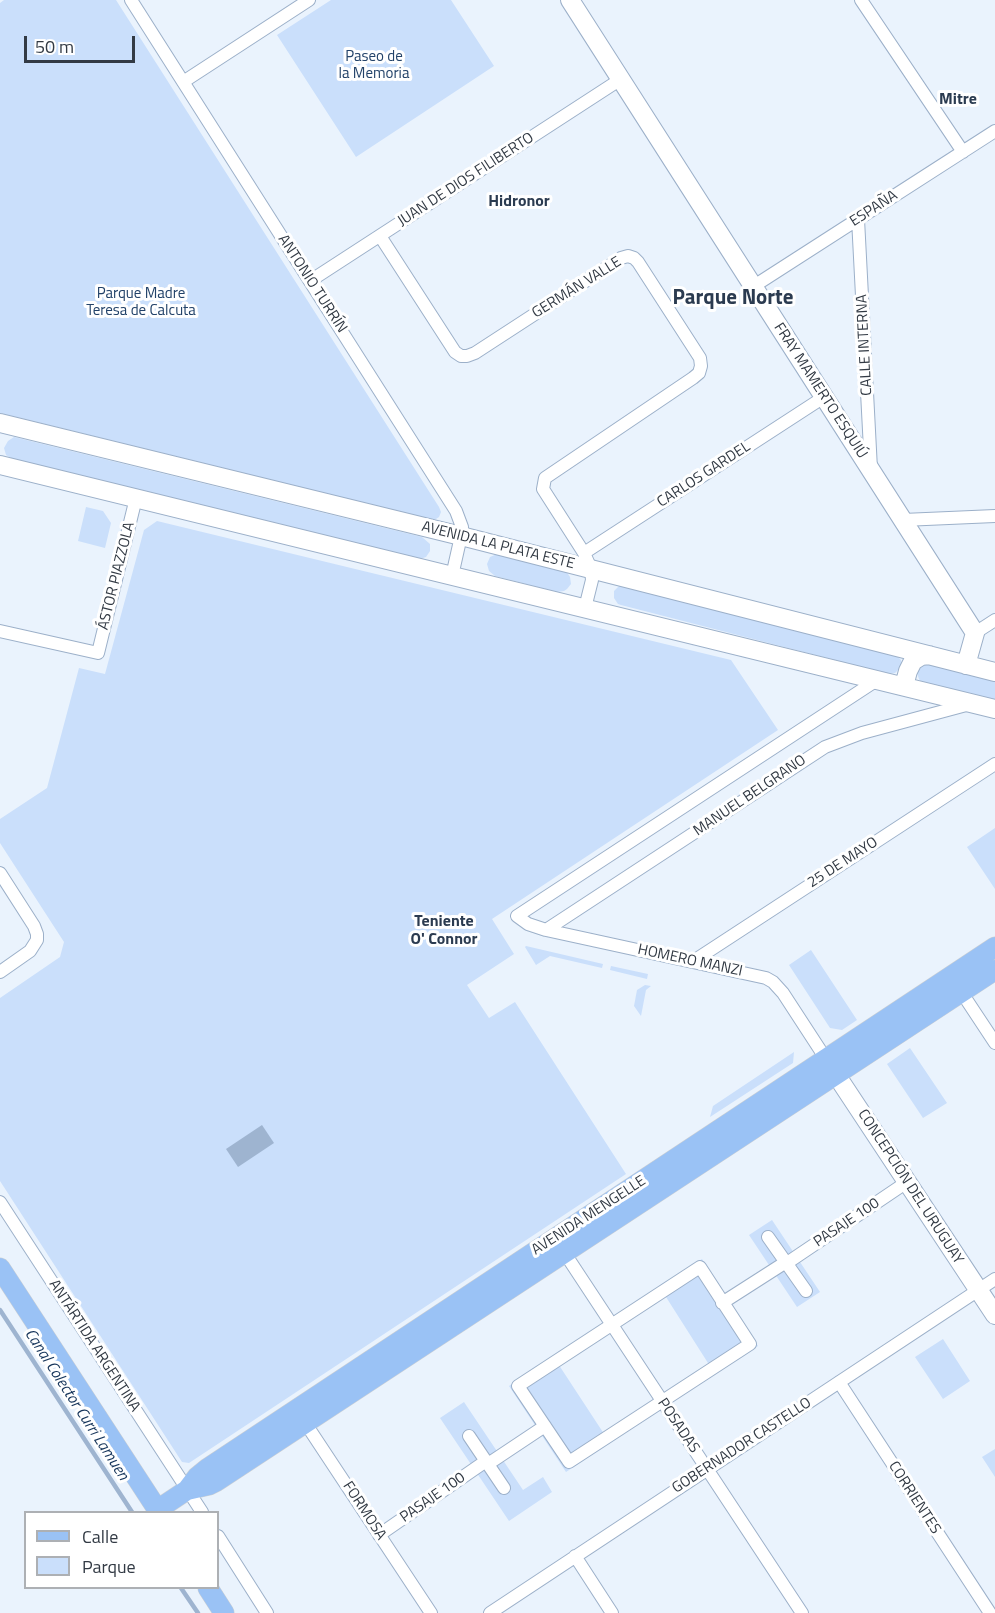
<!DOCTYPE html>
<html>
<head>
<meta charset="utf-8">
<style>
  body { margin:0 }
  #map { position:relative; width:995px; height:1613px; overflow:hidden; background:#eaf3fd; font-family:"Titillium Web",sans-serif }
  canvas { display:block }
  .legend { position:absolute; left:24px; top:1511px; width:195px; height:78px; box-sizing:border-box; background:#fff; border:2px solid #adb0b4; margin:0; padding:8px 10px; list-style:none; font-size:18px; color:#323a44 }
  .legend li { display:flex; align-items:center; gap:12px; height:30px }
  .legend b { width:30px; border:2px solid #adb0b4 }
  .scale { position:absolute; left:24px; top:36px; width:111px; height:27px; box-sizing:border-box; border:3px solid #323a44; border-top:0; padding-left:8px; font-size:18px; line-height:21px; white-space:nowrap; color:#323a44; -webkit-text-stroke:4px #fff; paint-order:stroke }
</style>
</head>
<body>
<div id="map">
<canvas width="995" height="1613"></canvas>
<ul class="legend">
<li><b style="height:8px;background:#9ac2f5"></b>Calle</li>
<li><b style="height:16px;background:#cadffb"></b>Parque</li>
</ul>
<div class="scale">50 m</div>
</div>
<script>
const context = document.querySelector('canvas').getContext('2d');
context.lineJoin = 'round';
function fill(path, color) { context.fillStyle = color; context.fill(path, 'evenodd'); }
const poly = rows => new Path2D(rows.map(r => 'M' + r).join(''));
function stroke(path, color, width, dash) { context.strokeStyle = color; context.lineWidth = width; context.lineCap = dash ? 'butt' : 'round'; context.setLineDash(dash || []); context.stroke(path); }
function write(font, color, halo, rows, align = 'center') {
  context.font = font + ' "Titillium Web",sans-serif'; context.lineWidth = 6; context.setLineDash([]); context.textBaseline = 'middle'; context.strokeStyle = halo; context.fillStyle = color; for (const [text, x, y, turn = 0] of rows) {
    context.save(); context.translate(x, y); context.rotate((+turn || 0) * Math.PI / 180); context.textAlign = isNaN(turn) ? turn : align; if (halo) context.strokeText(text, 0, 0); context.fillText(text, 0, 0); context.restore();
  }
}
fill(poly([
  [4,0,116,0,439,507,441,512,439,517,436,519,430,519,0,413,0,3],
  [331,0,451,0,494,66,356,157,277,35],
  [14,437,422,537,430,544,430,551,426,557,420,559,13,459,6,455,4,448,8,441],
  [86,507,103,511,111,523,105,548,78,541],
  [157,521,731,660,778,730,492,919,514,954,467,985,489,1018,515,1002,626,1174,189,1463,182,1462,0,1181,0,998,60,957,64,942,0,843,0,819,47,788,79,668,105,674,144,530],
  [497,554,566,571,570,577,571,584,567,589,564,591,557,592,495,576,489,571,487,564,490,557],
  [619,586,622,586,897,656,901,660,902,666,895,673,889,674,621,605,618,604,614,598,614,591],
  [929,664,995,681,995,702,921,682,919,679,917,673,919,667],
  [995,828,995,889,967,847],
  [526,946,603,964,602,968,550,956,536,965,525,947],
  [811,950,857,1020,842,1030,830,1028,789,965],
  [611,966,648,974,647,979,610,970],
  [645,985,651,986,646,990,641,1016,634,1006,637,990],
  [910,1048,947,1103,923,1118,887,1064],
  [794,1052,793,1063,710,1117,713,1106],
  [772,1220,820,1292,797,1307,749,1235],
  [702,1259,758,1346,715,1374,659,1286],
  [943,1339,970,1381,943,1399,915,1357],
  [553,1356,610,1443,566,1472,509,1386],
  [464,1402,523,1490,543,1477,552,1492,509,1521,440,1418],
  [995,1449,995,1477,982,1457]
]), '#cadffb');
fill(poly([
  [262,1125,274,1143,238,1167,226,1149]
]), '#9eb4d0');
stroke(poly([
  [0,1310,132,1512],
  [181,1588,198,1613]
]), '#9eb4d0', 4.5);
const street = poly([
  [131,0,456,511,462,527,461,536,452,576],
  [861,0,963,152],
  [183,82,309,0],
  [858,219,871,469],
  [380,236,455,352,461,356,467,356,475,353,621,258,628,256,634,258,638,262,700,358,701,366,699,373,693,378,545,478,543,489,584,553,591,569,592,580,585,608],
  [310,281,621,79],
  [754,286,995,131],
  [903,520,995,516],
  [584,553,824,397],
  [0,631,98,653,136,498],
  [975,633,995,620],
  [0,873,34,926,37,934,37,940,30,951,0,972],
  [546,930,825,747,862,733,970,704],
  [692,962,995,764],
  [958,987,995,1043],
  [826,1059,783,993,773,982,766,978,546,930,528,924,517,916,877,680],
  [0,1202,202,1512],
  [768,1237,806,1291],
  [562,1249,802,1613],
  [787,1263,907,1182],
  [700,1267,750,1344,569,1462,518,1386,700,1267],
  [722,1303,786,1262],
  [839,1382,990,1613],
  [302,1418,431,1613],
  [469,1436,504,1488],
  [488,1464,545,1426],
  [379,1535,486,1461],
  [218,1536,267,1613],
  [575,1556,612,1613],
  [490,1613,995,1279]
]);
const secondary = poly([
  [570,0,975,633,966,665],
  [0,423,461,536,995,672],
  [0,465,995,709],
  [904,686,908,671,913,661,921,656,929,655],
  [829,1064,995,1315]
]);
const primary = poly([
  [0,1268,159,1512],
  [187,1490,209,1485,217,1481,995,970],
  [157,1510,187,1490,197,1477,208,1468,995,947],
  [208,1588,224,1613]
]);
stroke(street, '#9cb0c9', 14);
stroke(secondary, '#9cb0c9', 20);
stroke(primary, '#ced0d2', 21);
stroke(street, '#fff', 12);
stroke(secondary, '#fff', 18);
stroke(primary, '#9ac2f5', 20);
write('15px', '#224269', '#fff', [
  ["Paseo de",374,57],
  ["la Memoria",374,74],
  ["Parque Madre",141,294],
  ["Teresa de Calcuta",141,311]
]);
write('15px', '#323a44', '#fff', [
  ["JUAN DE DIOS FILIBERTO",466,180,-33],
  ["ESPAÑA",874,209,-33],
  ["ANTONIO TURRÍN",312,284,57],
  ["GERMÁN VALLE",577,288,-32],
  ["CALLE INTERNA",865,345,-93],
  ["FRAY MAMERTO ESQUIÚ",820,391,57],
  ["CARLOS GARDEL",704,475,-33],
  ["AVENIDA LA PLATA ESTE",498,546,14],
  ["ÁSTOR PIAZZOLA",117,576,-76],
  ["MANUEL BELGRANO",750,796,-34],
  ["25 DE MAYO",843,863,-33],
  ["HOMERO MANZI",690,961,12],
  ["CONCEPCIÓN DEL URUGUAY",910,1187,57],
  ["AVENIDA MENGELLE",589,1216,-33],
  ["PASAJE 100",847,1223,-34],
  ["ANTÁRTIDA ARGENTINA",94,1346,57],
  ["POSADAS",678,1426,56],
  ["GOBERNADOR CASTELLO",742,1446,-33],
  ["PASAJE 100",433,1498,-35],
  ["CORRIENTES",914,1498,57],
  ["FORMOSA",364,1511,57]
]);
write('bold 16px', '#2b3b50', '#fff', [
  ["Mitre",958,100],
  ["Hidronor",519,202],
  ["Teniente",444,922],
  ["O' Connor",444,940]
]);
write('italic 16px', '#15345a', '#fff', [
  ["Canal Colector Curri Lamuen",76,1405,57]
]);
write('bold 21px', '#2b3b50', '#fff', [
  ["Parque Norte",733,299]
]);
</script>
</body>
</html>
